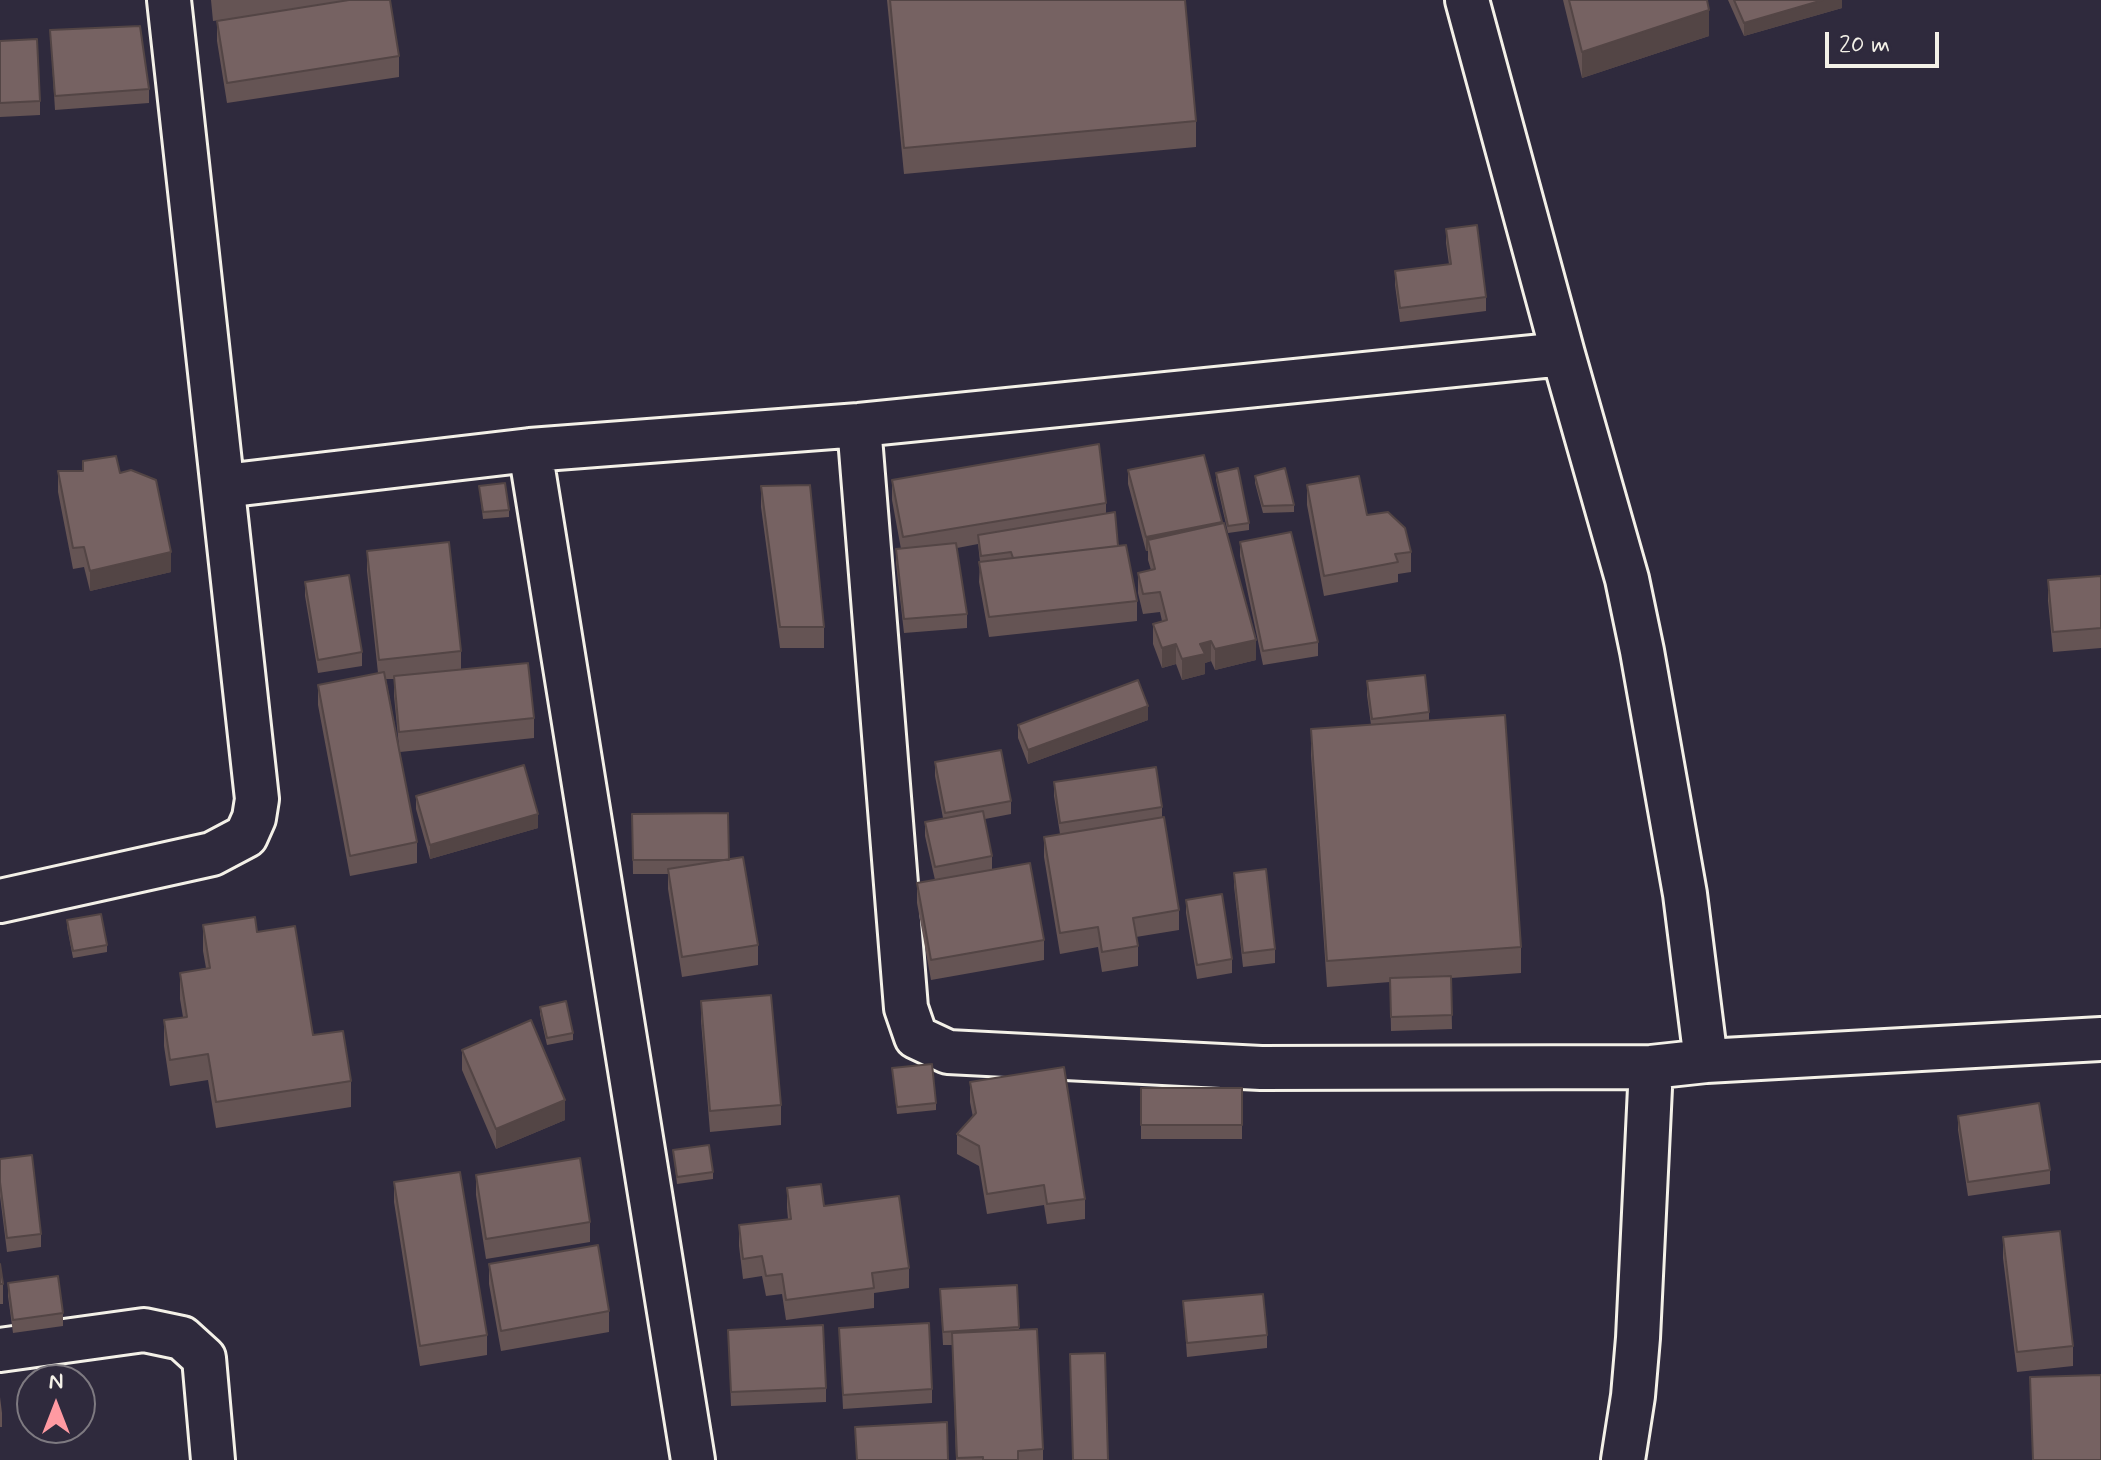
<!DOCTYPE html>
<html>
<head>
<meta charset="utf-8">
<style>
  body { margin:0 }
  #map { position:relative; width:2101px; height:1460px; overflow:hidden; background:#2f2a3d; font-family:Mynerve,sans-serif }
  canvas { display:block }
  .north { position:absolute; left:16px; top:1364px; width:80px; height:80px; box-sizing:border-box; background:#2f2a3d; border:2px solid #7e7a81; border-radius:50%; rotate:0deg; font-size:22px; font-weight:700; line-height:32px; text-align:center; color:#f4f1e8 }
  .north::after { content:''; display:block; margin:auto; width:28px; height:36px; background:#ff9aa2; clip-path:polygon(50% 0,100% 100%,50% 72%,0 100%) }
  .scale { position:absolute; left:1825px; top:32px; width:114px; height:36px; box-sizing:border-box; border:4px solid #f4f1e8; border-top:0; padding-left:10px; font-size:24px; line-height:28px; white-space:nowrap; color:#f4f1e8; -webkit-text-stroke:6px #2f2a3d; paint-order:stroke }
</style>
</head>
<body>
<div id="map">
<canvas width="2101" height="1460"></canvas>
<div class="north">N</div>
<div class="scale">20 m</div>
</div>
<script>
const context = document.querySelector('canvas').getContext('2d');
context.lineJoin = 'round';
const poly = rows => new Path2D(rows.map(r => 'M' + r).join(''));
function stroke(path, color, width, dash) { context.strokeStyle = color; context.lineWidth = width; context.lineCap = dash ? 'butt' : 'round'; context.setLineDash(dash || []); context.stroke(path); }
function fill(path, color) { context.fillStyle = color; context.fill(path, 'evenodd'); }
const minor = poly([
  [1467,0,1563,354,1627,579,1642,651,1685,894,1706,1061],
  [859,425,906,1008,916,1037,948,1052,1261,1068,1651,1067,1706,1061,2101,1039],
  [530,450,693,1460],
  [224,486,530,450,859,425,1563,354],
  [0,901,212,854,246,836,254,818,257,799,169,0],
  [0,1350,144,1330,182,1338,204,1358,213,1460],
  [1623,1460,1633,1396,1638,1338,1651,1067]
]);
stroke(minor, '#f4f1e8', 48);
stroke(minor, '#2f2a3d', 42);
fill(poly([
  [211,0,390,0,399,56,399,77,227,103,217,41,217,21,250,16,213,21],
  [887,0,1185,0,1196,121,1196,147,904,174],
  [1563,0,1707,0,1709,36,1582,78],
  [1728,0,1842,0,1842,8,1744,36],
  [50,30,149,89,149,103,55,110],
  [0,41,40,101,40,115,0,117],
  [1446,229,1486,297,1486,311,1400,322,1395,285,1395,271,1449,264,1446,243],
  [1128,470,1222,523,1256,660,1215,670,1211,661,1205,663,1205,674,1182,680,1176,664,1162,668,1153,644,1153,624,1162,621,1160,612,1143,614,1138,593,1138,573,1151,570,1148,560,1148,551,1146,551,1128,484],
  [58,471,120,473,171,572,90,591,84,567,73,569,58,492],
  [1216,473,1249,523,1249,530,1228,533,1216,480],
  [1255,476,1294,505,1294,512,1263,513,1255,483],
  [892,480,1106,503,1106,513,1137,601,1137,621,989,637,979,582,980,562,978,544,957,548,967,614,967,628,904,633,896,563,896,549,901,549,892,500],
  [1307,485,1367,515,1411,552,1411,572,1398,574,1398,582,1324,596,1307,505],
  [479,486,509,510,509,517,483,519],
  [761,486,824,627,824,648,780,648,761,507],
  [1240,542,1318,642,1318,656,1263,665,1240,556],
  [367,551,461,651,461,670,534,718,534,738,400,752,417,842,417,863,350,876,318,705,318,685,378,673,367,571],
  [386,679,394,679,394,696,399,747],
  [2101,576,2101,648,2053,652,2048,601,2048,580],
  [305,582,362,652,362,666,318,673,305,596],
  [1367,681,1429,712,1429,720,1521,947,1521,973,1451,978,1452,1029,1391,1031,1390,982,1327,987,1311,755,1311,729,1371,725,1367,695],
  [1148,720,1028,764,1018,738,1018,725],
  [935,762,1011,801,1011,814,985,819,992,856,992,869,1044,940,1044,960,931,980,917,903,917,883,935,880,925,836,925,822,943,818,935,776],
  [1054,782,1162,807,1162,817,1179,910,1179,930,1136,937,1138,946,1138,966,1102,972,1098,947,1060,954,1044,857,1044,837,1060,834,1054,796],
  [416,796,538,828,430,859,416,809],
  [632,814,729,859,758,945,758,965,682,977,668,889,668,874,633,874],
  [1234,873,1275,949,1275,963,1243,967,1234,886],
  [1186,900,1232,959,1232,973,1197,979,1186,913],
  [67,920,107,945,107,952,73,958,67,927],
  [203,925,257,932,313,1035,351,1081,351,1107,216,1128,208,1080,170,1086,164,1046,164,1020,183,1017,180,999,180,973,206,968,203,951],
  [701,1001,781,1105,781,1125,710,1132,701,1021],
  [540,1007,573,1033,573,1040,547,1045,540,1014],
  [462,1050,565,1120,496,1149,462,1070],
  [892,1068,936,1103,936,1110,897,1114],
  [970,1082,1085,1199,1085,1219,1047,1224,1044,1205,987,1214,979,1166,957,1154,957,1134,973,1117,970,1102],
  [1141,1088,1242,1088,1242,1139,1141,1139],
  [1958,1116,2050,1170,2050,1184,1968,1196,1958,1130],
  [673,1150,713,1172,713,1179,677,1184],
  [0,1159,41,1234,41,1247,7,1252,0,1196],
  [476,1175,590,1222,590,1242,486,1259,476,1195],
  [394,1182,487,1335,487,1355,420,1366,394,1202],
  [787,1188,824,1206,909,1268,909,1288,874,1293,874,1308,786,1320,782,1294,766,1296,762,1276,743,1279,739,1246,739,1225,788,1219,787,1208],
  [2003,1237,2073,1346,2073,1366,2017,1372,2003,1258],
  [0,1264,3,1284,3,1304,0,1304],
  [489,1264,609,1311,609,1332,501,1351,489,1284],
  [8,1283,63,1313,63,1326,13,1333,8,1296],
  [1017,1285,1019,1330,1043,1449,1043,1460,956,1460,952,1345,943,1345,940,1289],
  [1183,1301,1267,1335,1267,1348,1187,1357],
  [839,1328,932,1389,932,1403,843,1409],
  [728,1330,826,1388,826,1402,731,1406],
  [0,1397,2,1413,2,1427,0,1427]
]), '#655454');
fill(poly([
  [1823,0,1842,0,1842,8,1744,36,1744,23],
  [1709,10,1709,36,1582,78,1582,52],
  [1222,522,1222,535,1148,540,1148,551,1146,551,1146,537],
  [171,552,171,572,90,591,90,571],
  [1256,640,1256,660,1215,670,1215,649],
  [1211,641,1211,661,1205,663,1205,674,1182,680,1182,659,1200,644],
  [1176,644,1176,664,1162,668,1162,648],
  [1148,706,1148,720,1028,764,1028,750],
  [538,814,538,828,430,859,430,845],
  [565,1100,565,1120,496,1149,496,1129]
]), '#534545');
const building = poly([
  [349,0,390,0,399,56,227,83,217,21,349,0],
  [890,0,1185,0,1196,121,904,148,890,0],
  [1569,0,1707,0,1709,10,1582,52,1569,0],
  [1734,0,1823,0,1744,23,1734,0],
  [140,26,149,89,55,96,50,30,140,26],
  [37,39,40,101,0,103,0,41,37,39],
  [1477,225,1486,297,1400,308,1395,271,1451,264,1446,229,1477,225],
  [1099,444,1106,503,903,537,892,480,1099,444],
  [1204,455,1222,522,1146,537,1128,470,1204,455],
  [116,456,120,473,131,470,156,480,171,552,90,571,84,547,73,548,58,471,83,471,83,461,116,456],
  [1238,468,1249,523,1228,526,1216,473,1238,468],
  [1285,468,1294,505,1263,506,1255,476,1285,468],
  [1359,476,1367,515,1388,512,1405,528,1411,552,1395,554,1398,562,1324,576,1307,485,1359,476],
  [505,483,509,510,483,512,479,486,505,483],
  [810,485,824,627,780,627,761,486,810,485],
  [1115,512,1118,546,1013,558,1011,552,981,556,978,535,1115,512],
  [1224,523,1256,640,1215,649,1211,641,1200,644,1205,654,1182,659,1176,644,1162,648,1153,624,1167,620,1160,592,1143,594,1138,573,1155,569,1148,540,1224,523],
  [1291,532,1318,642,1263,651,1240,542,1291,532],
  [449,542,461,651,379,660,367,551,449,542],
  [956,543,967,614,904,619,896,549,956,543],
  [1126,545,1137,601,989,617,979,562,1126,545],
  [349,575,362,652,318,660,305,582,349,575],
  [2101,576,2101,628,2053,632,2048,580,2101,576],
  [528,663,534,718,399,732,394,676,528,663],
  [384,672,417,842,350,856,318,685,384,672],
  [1425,675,1429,712,1372,719,1367,681,1425,675],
  [1138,680,1148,706,1028,750,1018,725,1138,680],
  [1505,715,1521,947,1327,961,1311,729,1505,715],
  [1001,750,1011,801,945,813,935,762,1001,750],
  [524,765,538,814,430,845,416,796,524,765],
  [1156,767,1162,807,1060,823,1054,782,1156,767],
  [983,811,992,856,935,867,925,822,983,811],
  [728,813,729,860,633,860,632,814,728,813],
  [1164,817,1179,910,1133,918,1138,946,1102,952,1098,927,1060,933,1044,837,1164,817],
  [743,857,758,945,682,957,668,869,743,857],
  [1030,863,1044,940,931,960,917,883,1030,863],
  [1266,869,1275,949,1243,953,1234,873,1266,869],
  [1222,894,1232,959,1197,965,1186,900,1222,894],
  [101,914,107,945,73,951,67,920,101,914],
  [255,917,257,932,295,926,313,1035,343,1031,351,1081,216,1102,208,1054,170,1060,164,1020,187,1017,180,973,210,968,203,925,255,917],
  [1451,976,1452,1015,1391,1017,1390,978,1451,976],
  [771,995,781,1105,710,1111,701,1001,771,995],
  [566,1001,573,1033,547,1038,540,1007,566,1001],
  [531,1020,565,1100,496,1129,462,1050,531,1020],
  [932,1064,936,1103,897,1107,892,1068,932,1064],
  [1064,1067,1085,1199,1047,1204,1044,1185,987,1194,979,1146,957,1134,976,1113,970,1082,1064,1067],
  [1141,1088,1242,1088,1242,1125,1141,1125,1141,1088],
  [2039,1103,2050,1170,1968,1182,1958,1116,2039,1103],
  [709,1145,713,1172,677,1177,673,1150,709,1145],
  [32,1155,41,1234,7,1238,0,1182,0,1159,32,1155],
  [580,1158,590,1222,486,1239,476,1175,580,1158],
  [460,1172,487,1335,420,1346,394,1182,460,1172],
  [821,1184,824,1206,899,1196,909,1268,872,1273,874,1288,786,1300,782,1274,766,1276,762,1256,743,1259,739,1225,791,1219,787,1188,821,1184],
  [2060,1231,2073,1346,2017,1352,2003,1237,2060,1231],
  [598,1245,609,1311,501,1331,489,1264,598,1245],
  [0,1264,3,1284,0,1284,0,1264],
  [58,1276,63,1313,13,1320,8,1283,58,1276],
  [1017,1285,1019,1327,943,1332,940,1289,1017,1285],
  [1263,1294,1267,1335,1187,1343,1183,1301,1263,1294],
  [929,1323,932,1389,843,1395,839,1328,929,1323],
  [823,1325,826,1388,731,1392,728,1330,823,1325],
  [1037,1329,1043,1449,1018,1451,1018,1460,983,1460,983,1457,957,1458,952,1333,1037,1329],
  [1105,1353,1108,1460,1073,1460,1070,1354,1105,1353],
  [2101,1375,2101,1460,2033,1460,2030,1377,2101,1375],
  [947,1422,948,1460,857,1460,855,1427,947,1422]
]);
fill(building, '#766262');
stroke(building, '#534545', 2);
</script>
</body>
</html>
